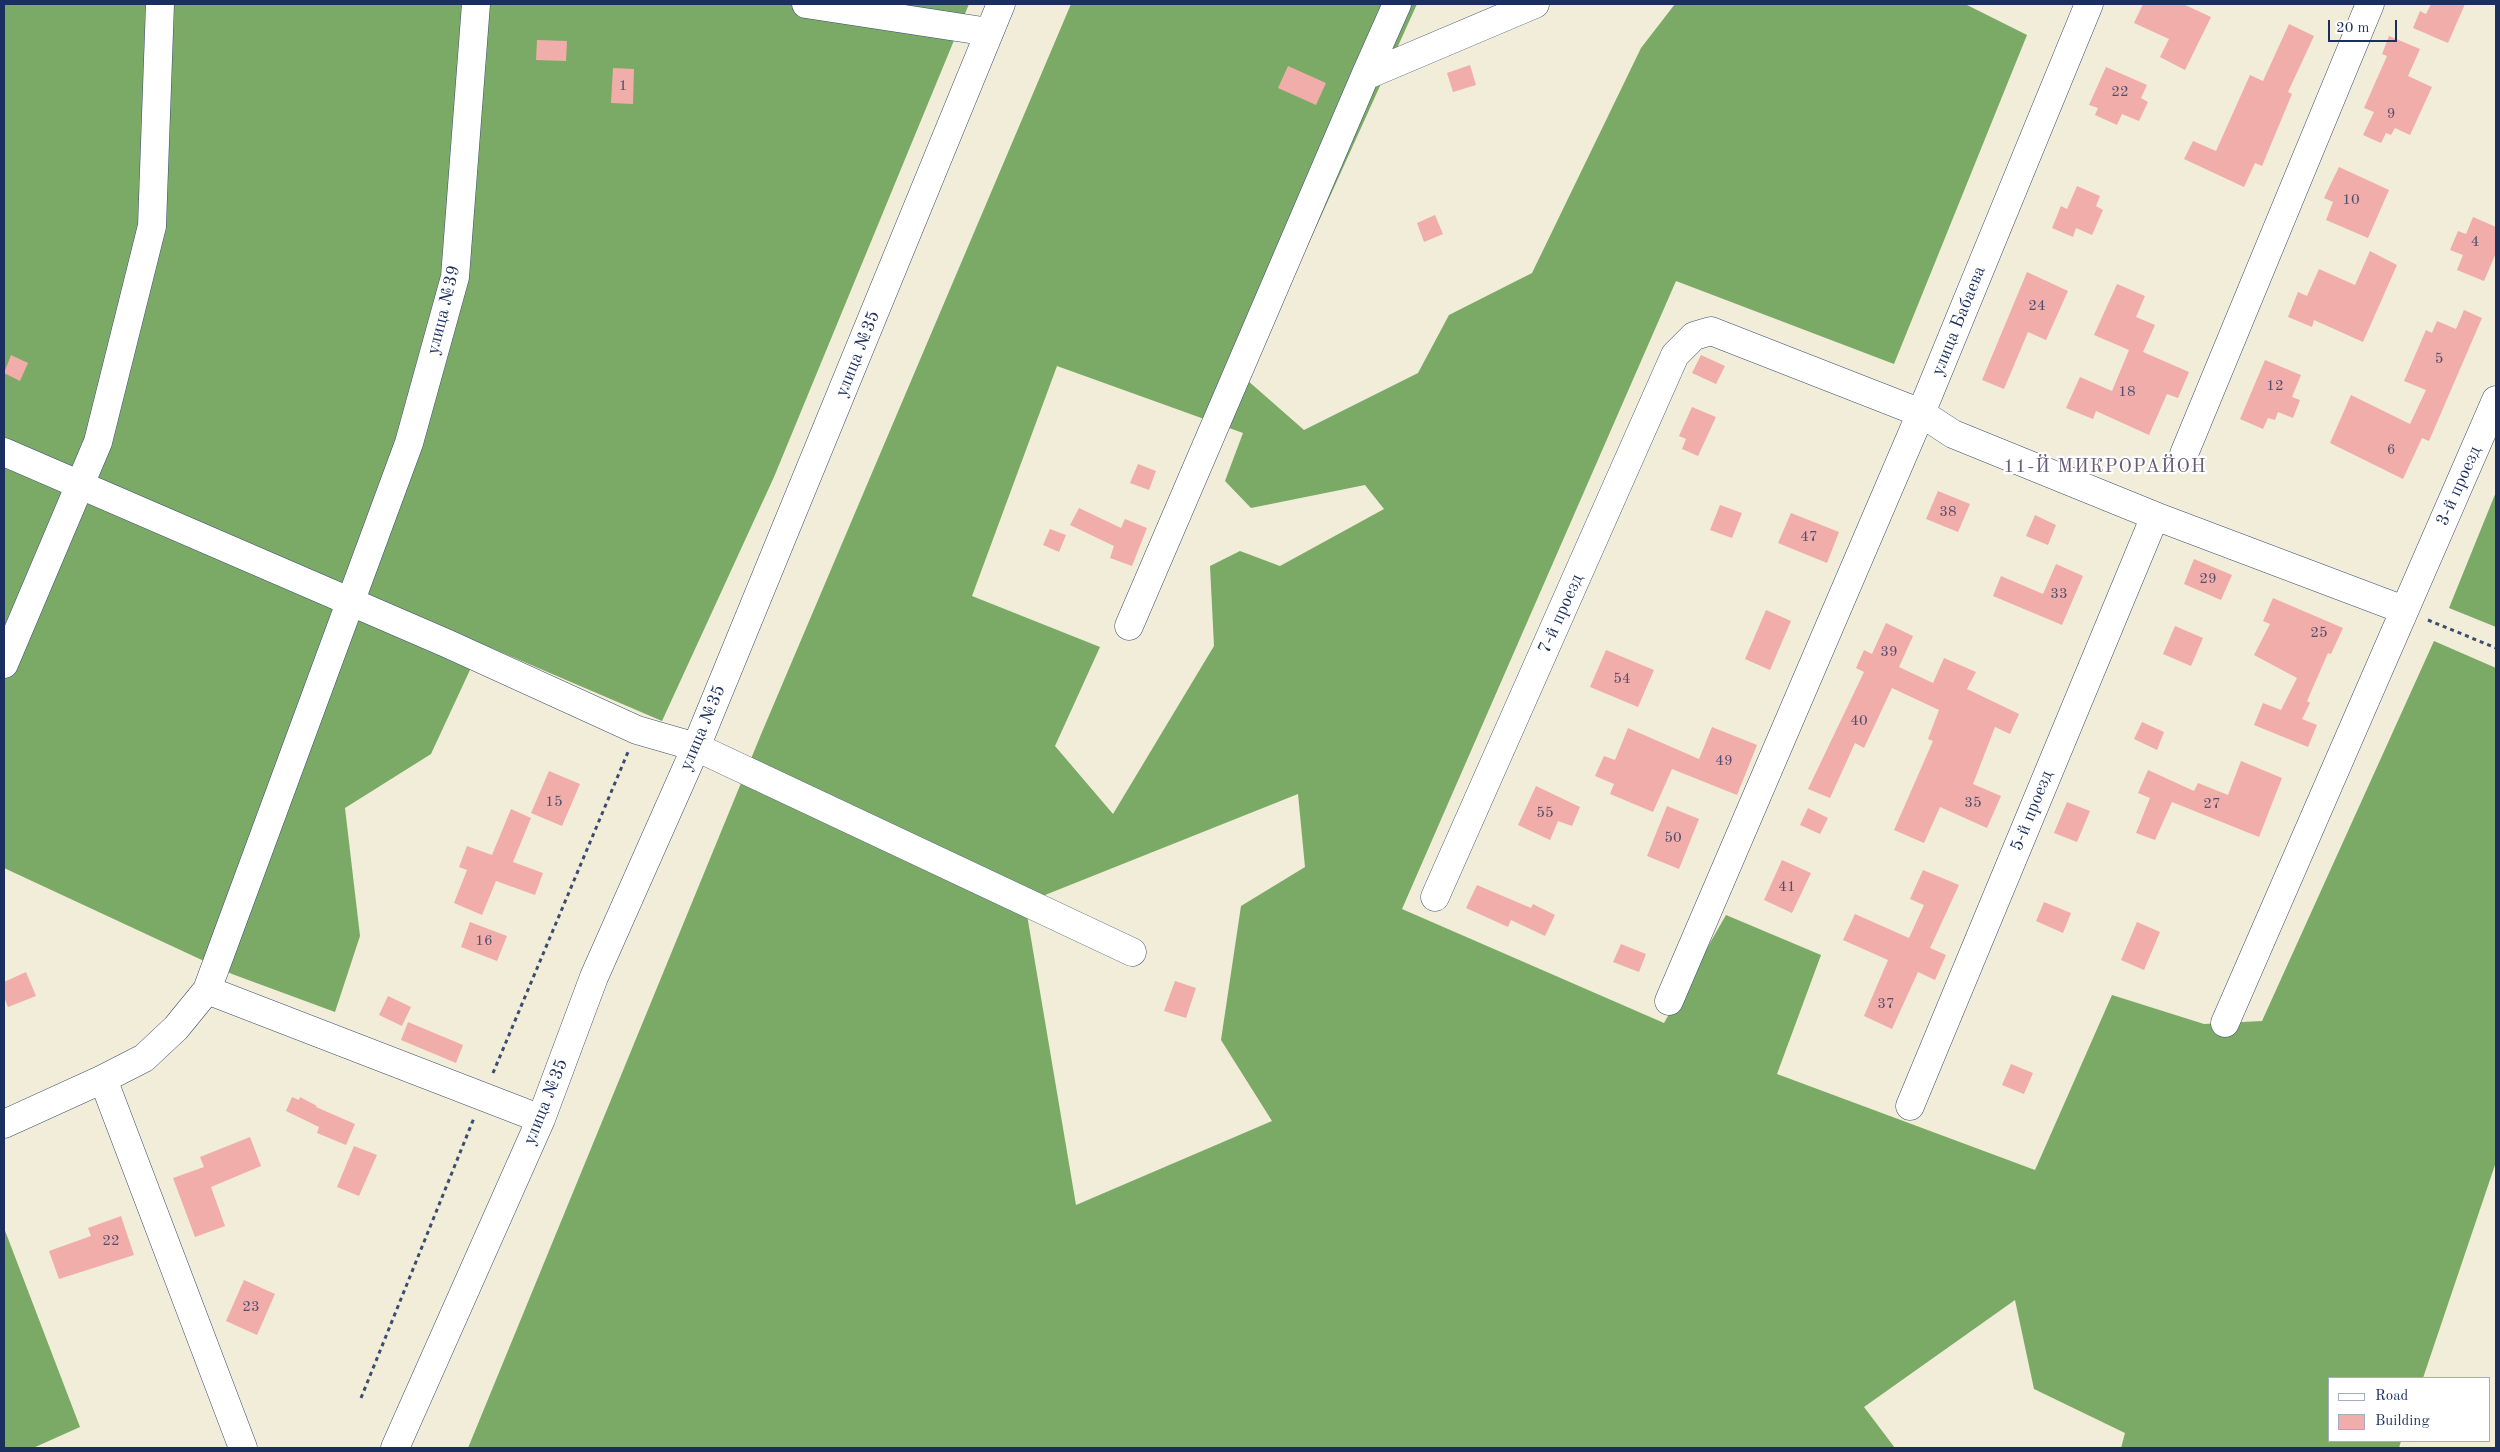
<!DOCTYPE html>
<html>
<head>
<meta charset="utf-8">
<style>
  body { margin:0 }
  #map { position:relative; width:2500px; height:1452px; overflow:hidden; background:#f1edd8; font-family:"Old Standard TT",serif }
  canvas { display:block }
  .frame { position:absolute; inset:0; border:5px solid #1b2f5e; pointer-events:none }
  .legend { position:absolute; left:2328px; top:1377px; width:162px; height:65px; box-sizing:border-box; background:#fff; border:1px solid #a4acbf; margin:0; padding:6px 9px; list-style:none; font-size:15px; color:#1b2f5e }
  .legend li { display:flex; align-items:center; gap:10px; height:25px }
  .legend b { width:25px; border:1px solid #a4acbf }
  .scale { position:absolute; left:2328px; top:20px; width:69px; height:22px; box-sizing:border-box; border:2px solid #1b2f5e; border-top:0; padding-left:6px; font-size:15px; line-height:18px; white-space:nowrap; color:#1b2f5e; -webkit-text-stroke:4px #fff; paint-order:stroke }
</style>
</head>
<body>
<div id="map">
<canvas width="2500" height="1452"></canvas>
<div class="frame"></div>
<ul class="legend">
<li><b style="height:6px;background:#fff"></b>Road</li>
<li><b style="height:14px;background:#f1ada9"></b>Building</li>
</ul>
<div class="scale">20 m</div>
</div>
<script>
const context = document.querySelector('canvas').getContext('2d');
context.lineJoin = 'round';
function fill(path, color) { context.fillStyle = color; context.fill(path, 'evenodd'); }
const poly = rows => new Path2D(rows.map(r => 'M' + r).join(''));
function stroke(path, color, width, dash) { context.strokeStyle = color; context.lineWidth = width; context.lineCap = dash ? 'butt' : 'round'; context.setLineDash(dash || []); context.stroke(path); }
function write(font, color, halo, rows, align = 'center') {
  context.font = font + ' "Old Standard TT",serif'; context.lineWidth = 4.5; context.setLineDash([]); context.textBaseline = 'middle'; context.strokeStyle = halo; context.fillStyle = color; for (const [text, x, y, turn = 0] of rows) {
    context.save(); context.translate(x, y); context.rotate((+turn || 0) * Math.PI / 180); context.textAlign = isNaN(turn) ? turn : align; if (halo) context.strokeText(text, 0, 0); context.fillText(text, 0, 0); context.restore();
  }
}
fill(poly([
  [4,4,969,4,774,477,662,721,482,644,431,754,345,808,360,936,335,1012,232,974,4,868],
  [1071,4,1417,4,1247,380,1304,430,1418,373,1449,315,1532,273,1641,48,1675,4,1965,4,2027,35,1894,364,1676,281,1402,909,1664,1023,1726,915,1821,955,1777,1074,2035,1170,2112,995,2204,1024,2262,1021,2434,641,2496,668,2496,1162,2423,1378,2329,1378,2329,1441,2401,1441,2399,1448,2121,1448,2125,1433,2034,1389,2015,1300,1864,1407,1895,1448,468,1448,762,732],
  [1057,366,1243,433,1225,481,1251,508,1365,485,1384,509,1280,566,1240,551,1210,566,1214,646,1113,814,1055,746,1100,647,972,596],
  [1298,794,1305,867,1241,906,1221,1040,1272,1121,1076,1205,1025,903],
  [2496,492,2496,627,2449,608],
  [4,1228,80,1427,33,1448,4,1448]
]), '#7aaa65');
fill(poly([
  [2143,4,2183,4,2211,17,2185,70,2160,57,2169,39,2134,23],
  [2431,4,2465,4,2448,43,2413,28,2420,11,2426,14],
  [2289,24,2314,36,2288,92,2292,94,2262,166,2255,163,2244,187,2184,159,2193,141,2216,151,2250,75,2263,81],
  [2389,36,2420,49,2408,76,2432,87,2410,135,2395,128,2391,135,2386,133,2381,143,2363,135,2374,112,2364,108,2387,56,2382,54],
  [537,40,567,41,566,61,536,60],
  [1470,65,1476,85,1453,92,1447,73],
  [1288,66,1326,83,1316,105,1278,88],
  [2106,67,2147,85,2141,98,2148,102,2139,121,2122,114,2117,125,2095,115,2098,108,2089,105],
  [613,68,634,69,633,104,611,103],
  [2339,167,2389,190,2368,238,2326,220,2333,202,2324,198],
  [2077,186,2100,196,2096,206,2103,210,2092,235,2076,228,2073,237,2052,228,2061,206,2067,209],
  [1435,215,1443,234,1424,242,1417,223],
  [2473,217,2496,227,2496,253,2484,281,2457,270,2463,255,2450,250,2458,231,2466,234],
  [2370,251,2397,265,2363,342,2314,320,2312,327,2288,317,2298,292,2307,296,2319,269,2355,285],
  [2027,272,2068,291,2046,340,2028,332,2004,389,1982,380],
  [2117,284,2145,296,2136,317,2155,325,2143,352,2189,372,2178,398,2167,394,2149,435,2096,411,2093,419,2066,408,2080,377,2112,391,2129,350,2094,335],
  [2464,310,2482,318,2429,441,2422,438,2403,479,2330,443,2351,395,2410,424,2426,390,2404,381,2426,330,2432,333,2437,321,2456,329],
  [11,355,28,363,20,381,4,373],
  [1701,355,1725,366,1716,384,1692,373],
  [2265,360,2301,375,2292,397,2300,400,2293,418,2278,412,2275,420,2268,418,2263,429,2240,419],
  [1692,407,1716,417,1698,456,1682,449,1686,439,1679,436],
  [1138,464,1156,471,1149,490,1130,483],
  [1938,491,1970,504,1958,532,1926,519],
  [1720,505,1742,513,1732,538,1710,530],
  [1079,508,1121,528,1125,519,1147,528,1132,566,1110,558,1114,546,1070,525],
  [1791,513,1839,532,1827,563,1778,543],
  [2035,515,2056,525,2048,545,2026,536],
  [1050,529,1066,535,1059,552,1043,545],
  [2194,559,2232,575,2221,600,2184,584],
  [2056,564,2083,576,2062,625,1993,596,2001,576,2043,594],
  [2273,598,2343,628,2331,654,2328,653,2307,701,2310,703,2302,719,2317,725,2308,747,2254,725,2263,703,2281,710,2297,678,2254,655,2270,624,2263,621],
  [1766,610,1791,621,1770,670,1745,659],
  [1886,623,1913,636,1899,667,1933,683,1944,658,1976,672,1967,689,2019,714,2010,734,1995,727,1973,784,2001,796,1987,828,1940,807,1924,843,1894,830,1933,741,1928,739,1939,710,1892,688,1864,748,1855,743,1830,798,1808,789,1864,672,1856,668,1864,650,1872,654],
  [2175,626,2203,638,2191,666,2163,654],
  [1606,650,1654,670,1638,707,1590,687],
  [2142,722,2164,732,2157,750,2134,739],
  [1712,727,1757,745,1737,795,1672,769,1653,812,1610,794,1614,784,1595,776,1604,756,1615,760,1628,728,1699,759],
  [2241,761,2282,778,2259,837,2172,802,2155,840,2136,833,2150,798,2138,793,2148,770,2194,791,2198,783,2228,795],
  [549,771,580,784,562,826,531,813],
  [1536,786,1580,807,1572,826,1558,821,1550,840,1518,825],
  [2067,802,2090,811,2077,842,2054,833],
  [1667,806,1699,819,1679,869,1647,856],
  [1808,808,1828,818,1820,834,1800,825],
  [511,809,531,818,513,862,543,873,535,895,496,881,482,915,454,903,467,870,459,867,467,846,492,855],
  [1782,860,1811,873,1792,913,1764,900],
  [1923,870,1959,885,1930,948,1946,955,1935,980,1918,972,1892,1029,1864,1016,1888,960,1843,940,1855,914,1909,938,1924,905,1910,899],
  [1477,885,1531,908,1533,904,1555,915,1545,936,1511,920,1508,927,1466,908],
  [2044,902,2071,913,2063,933,2036,921],
  [470,922,507,936,497,961,461,947],
  [2137,922,2160,932,2144,970,2121,960],
  [1621,944,1646,954,1639,972,1613,962],
  [26,972,36,996,8,1007,4,997,4,982],
  [1175,981,1196,988,1186,1018,1164,1011],
  [388,996,411,1007,402,1026,379,1015],
  [408,1022,463,1045,456,1063,401,1040],
  [2011,1064,2033,1073,2024,1094,2002,1085],
  [292,1097,299,1100,300,1097,317,1106,316,1107,355,1124,346,1145,317,1133,319,1127,286,1111],
  [250,1137,261,1166,211,1187,225,1226,195,1237,173,1178,204,1167,200,1157],
  [354,1146,377,1155,359,1196,337,1187],
  [121,1216,134,1255,59,1279,49,1251,91,1236,88,1228],
  [244,1280,275,1294,257,1335,226,1321]
]), '#f1ada9');
const minor = poly([
  [806,4,989,32],
  [1397,4,1365,76,1535,4],
  [4,452,446,643,637,730,696,747,1132,952],
  [2184,454,2370,4],
  [1129,626,1365,76],
  [4,664,98,442,152,226,160,4],
  [1435,897,1675,355,1694,336,1711,331,1921,413,1953,434,2155,516,2404,610],
  [207,990,409,443,455,277,476,4],
  [1669,1001,1921,413,2089,4],
  [2225,1023,2496,400],
  [103,1079,243,1448],
  [1910,1106,2155,516],
  [4,1124,103,1079,144,1058,176,1028,207,990,541,1119],
  [395,1448,541,1119,594,977,696,747,1001,4]
]);
stroke(minor, '#3b4c70', 29);
stroke(poly([
  [2428,620,2496,648],
  [493,1073,628,752],
  [361,1398,474,1118]
]), '#3b4c70', 3, [4, 4]);
stroke(minor, '#fff', 28);
write('15px', '#504e71', null, [
  ["1",623,86],
  ["22",2120,92],
  ["9",2391,114],
  ["10",2351,200],
  ["4",2475,242],
  ["24",2037,306],
  ["5",2439,359],
  ["12",2275,386],
  ["18",2127,392],
  ["6",2391,450],
  ["38",1948,512],
  ["47",1809,537],
  ["29",2208,579],
  ["33",2059,594],
  ["25",2319,633],
  ["39",1889,652],
  ["54",1622,679],
  ["40",1859,721],
  ["49",1724,761],
  ["15",554,802],
  ["35",1973,803],
  ["27",2212,804],
  ["55",1545,813],
  ["50",1673,838],
  ["41",1787,887],
  ["16",484,941],
  ["37",1886,1004],
  ["22",111,1241],
  ["23",251,1307]
]);
write('18px', '#1b2f5e', '#fff', [
  ["улица №39",444,310,-76],
  ["улица Бабаева",1959,321,-68],
  ["улица №35",858,354,-68],
  ["3-й проезд",2459,486,-66],
  ["7-й проезд",1561,614,-66],
  ["улица №35",703,728,-67],
  ["5-й проезд",2032,811,-68],
  ["улица №35",546,1102,-68]
]);
context.letterSpacing = '1px';
write('19px', '#665b78', '#fff', [
  ["11-Й МИКРОРАЙОН",2105,467]
]);
context.letterSpacing = '0px';
</script>
</body>
</html>
